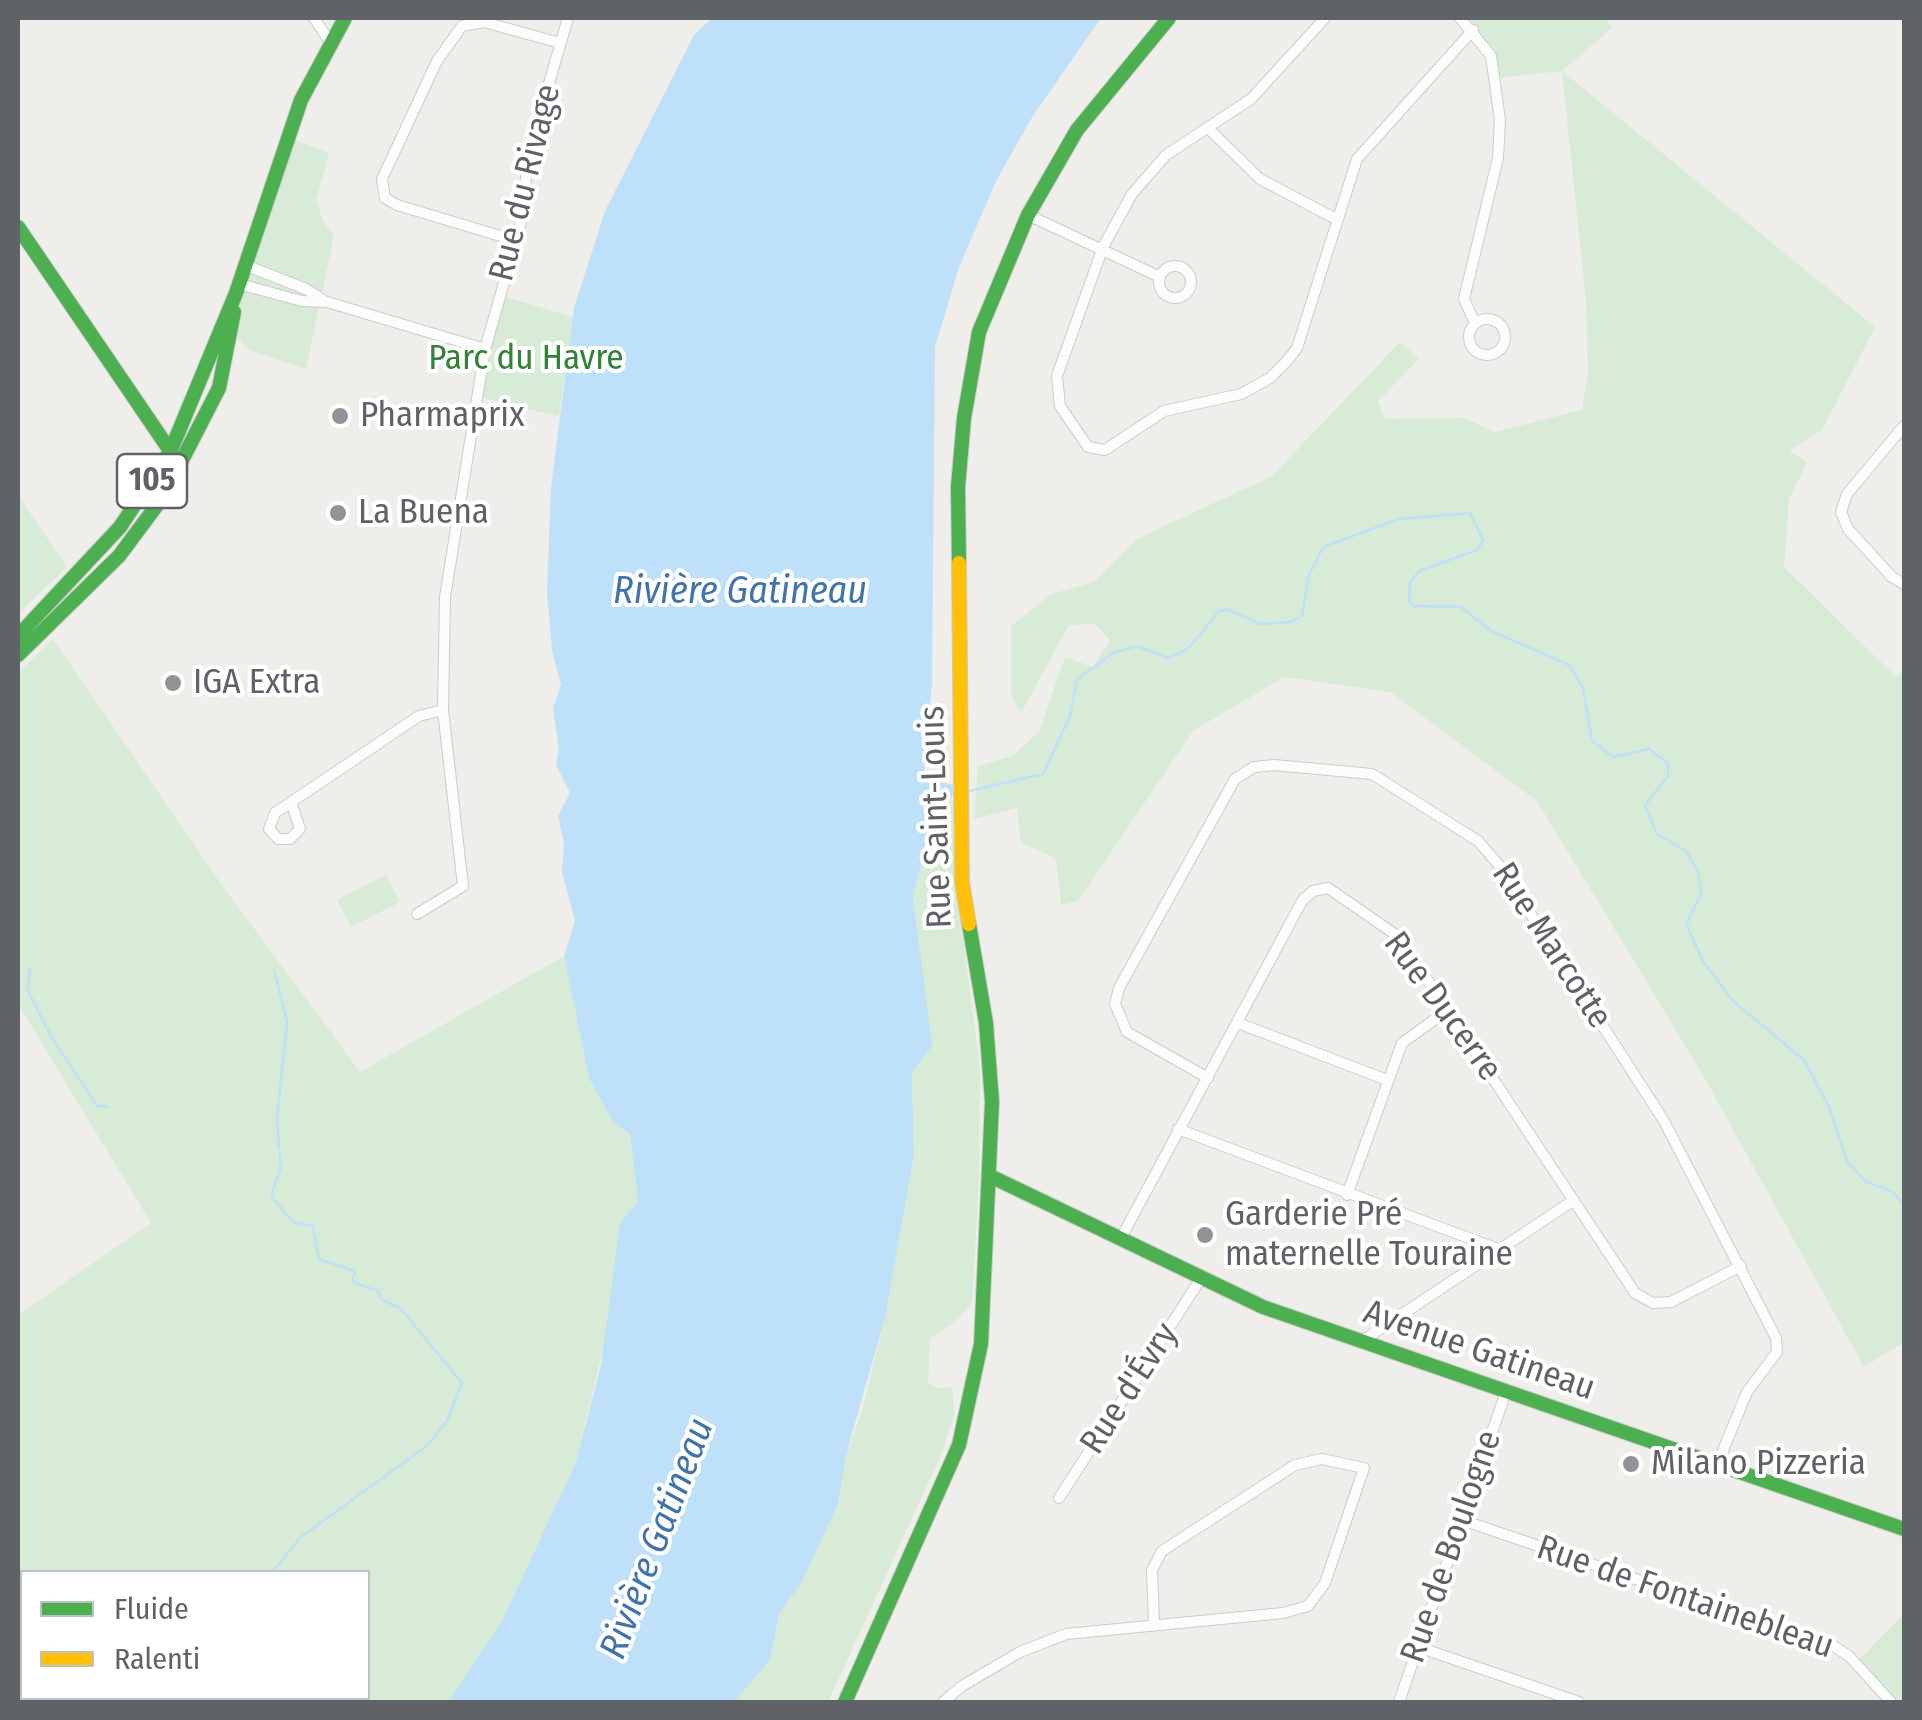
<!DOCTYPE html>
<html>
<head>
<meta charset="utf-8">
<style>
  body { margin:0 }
  #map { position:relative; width:1922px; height:1720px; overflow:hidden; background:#efeeea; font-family:"Fira Sans Condensed",sans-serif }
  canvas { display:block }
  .frame { position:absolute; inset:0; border:20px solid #5f6368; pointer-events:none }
  .legend { position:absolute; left:20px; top:1570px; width:350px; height:130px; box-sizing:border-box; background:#fff; border:2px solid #bfc1c3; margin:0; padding:12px 18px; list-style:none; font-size:30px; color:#5f6368 }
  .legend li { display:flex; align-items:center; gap:20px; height:50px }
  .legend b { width:50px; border:2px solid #bfc1c3 }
</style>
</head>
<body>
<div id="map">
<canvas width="1922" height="1720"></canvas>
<div class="frame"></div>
<ul class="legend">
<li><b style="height:12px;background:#4caf50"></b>Fluide</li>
<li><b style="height:12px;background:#ffc107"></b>Ralenti</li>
</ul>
</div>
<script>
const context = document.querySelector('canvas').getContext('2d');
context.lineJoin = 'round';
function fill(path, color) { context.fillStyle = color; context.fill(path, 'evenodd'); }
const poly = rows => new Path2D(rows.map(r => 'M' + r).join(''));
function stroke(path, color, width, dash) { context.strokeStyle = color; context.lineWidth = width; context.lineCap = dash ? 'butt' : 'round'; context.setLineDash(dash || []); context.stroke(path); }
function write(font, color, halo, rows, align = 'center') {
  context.font = font + ' "Fira Sans Condensed",sans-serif'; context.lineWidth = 8; context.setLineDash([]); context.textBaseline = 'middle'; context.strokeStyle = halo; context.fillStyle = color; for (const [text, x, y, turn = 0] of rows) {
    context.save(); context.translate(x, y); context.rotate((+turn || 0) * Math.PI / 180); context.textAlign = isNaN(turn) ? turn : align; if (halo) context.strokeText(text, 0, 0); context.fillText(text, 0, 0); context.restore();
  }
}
fill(poly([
  [1474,18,1606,18,1612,28,1562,71,1875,327,1822,430,1789,451,1807,462,1789,499,1784,567,1896,677,1904,671,1904,1342,1864,1367,1703,1075,1537,801,1390,692,1284,677,1193,731,1078,901,1061,905,1056,858,1021,843,1017,808,974,819,978,766,1012,756,1039,732,1065,657,1093,667,1110,640,1095,624,1069,625,1021,713,1011,696,1011,626,1052,594,1094,582,1137,539,1272,476,1400,342,1419,359,1378,401,1385,419,1464,418,1495,432,1582,410,1588,373,1586,301,1562,71,1497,78,1468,24],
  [287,137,329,153,316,200,323,221,334,236,306,369,249,350,232,332,236,293],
  [499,295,573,317,559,416,479,397],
  [18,495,67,567,18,614],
  [53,639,219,881,360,1072,564,956,589,1078,630,1133,638,1202,576,1462,502,1621,448,1702,18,1702,18,1315,151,1223,18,1004,18,673],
  [22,1572,368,1572,368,1698,22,1698],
  [957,799,955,876,980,1069,979,1177,972,1304,955,1322,930,1338,928,1383,939,1388,952,1387,955,1413,940,1457,828,1702,734,1702,770,1660,779,1614,802,1582,838,1504,846,1455,862,1410,885,1318,914,1156,912,1072,919,949,913,897,929,834,930,810],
  [386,875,400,902,351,927,337,900],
  [1904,1614,1904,1702,1891,1702,1856,1663]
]), '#d8ebd6');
fill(poly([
  [712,18,1101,18,1034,114,997,179,959,267,935,347,932,682,924,771,930,780,953,785,953,794,951,800,930,811,929,834,913,897,932,1046,912,1072,914,1156,885,1318,846,1455,838,1504,802,1582,779,1614,770,1660,734,1702,448,1702,502,1621,576,1462,601,1365,620,1223,638,1202,630,1134,613,1122,589,1078,564,956,575,921,562,872,564,843,558,816,570,793,556,765,559,749,553,708,561,685,552,650,547,592,551,487,574,308,605,211,694,35]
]), '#bfe0f9');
stroke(poly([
  [965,792,1043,774,1070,716,1077,679,1113,653,1137,646,1168,658,1188,649,1219,611,1227,609,1260,624,1290,622,1302,616,1309,575,1323,547,1399,519,1470,513,1483,540,1477,550,1419,571,1410,583,1409,601,1413,606,1461,607,1491,631,1569,665,1583,688,1592,741,1613,757,1649,749,1668,763,1668,776,1645,805,1657,834,1687,852,1698,872,1701,894,1686,924,1703,961,1733,1001,1804,1060,1829,1107,1847,1161,1865,1181,1893,1192,1904,1205],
  [30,968,28,991,51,1036,97,1106,108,1107],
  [274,970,287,1022,277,1118,279,1149],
  [272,1572,301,1537,428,1445,447,1421,462,1383,400,1308,382,1300,378,1291,352,1282,355,1271,319,1259,313,1226,293,1222,271,1196,281,1167,280,1154],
  [139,1702,142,1698]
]), '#bfe0f9', 2.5);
const street = poly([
  [314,18,330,42],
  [1325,18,1251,99,1166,155,1132,194,1103,247,1057,376,1060,406,1088,447,1105,450,1164,411,1241,394,1270,378,1287,361,1297,348,1357,159,1473,30],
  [1460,18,1491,56,1500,120,1498,158,1464,299,1475,323],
  [1208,128,1260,179,1336,219],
  [1028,215,1160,277],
  [517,241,397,205,385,198,382,179,437,61,462,26,484,22,560,43],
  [245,265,306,289,326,302],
  '1159 282a16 16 0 1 1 32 0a16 16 0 1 1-32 0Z',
  [239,284,302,301,327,302,485,349],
  '1469 337a18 18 0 1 1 36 0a18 18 0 1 1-36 0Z',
  [1904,426,1847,494,1841,512,1848,529,1892,577,1904,584],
  [291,802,300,829,290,839,278,839,269,829,275,813,419,716,443,710],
  [417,914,463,886,443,710,445,597,485,349,520,227,529,152,568,18],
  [1238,1023,1387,1080],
  [1208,1078,1127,1032,1115,1004,1119,988,1235,779,1254,767,1274,765,1372,774,1478,841,1499,865,1664,1121,1776,1338,1777,1352,1747,1392,1717,1465],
  [1178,1129,1498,1249],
  [1347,1195,1402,1043,1448,1010],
  [1120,1240,1302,901,1313,891,1328,888,1399,937,1635,1293,1653,1303,1671,1302,1741,1266],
  [1362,1341,1574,1200],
  [1059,1498,1200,1280],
  [1462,1520,1835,1647,1849,1656,1891,1702],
  [1418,1647,1579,1702],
  [943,1702,962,1686,1020,1652,1066,1634,1283,1613,1308,1606,1325,1583,1364,1468,1322,1459,1295,1465,1162,1551,1152,1570,1154,1624],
  [1399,1702,1506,1392]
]);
const fast = poly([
  [18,227,173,455],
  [959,563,958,487,964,418,979,332,1028,215,1077,130,1169,18],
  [18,636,120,527,171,450,236,293,301,100,345,18],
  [18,655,119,556,163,497,219,388,234,312],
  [990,1176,1263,1307,1904,1529],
  [845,1702,959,1445,981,1344,992,1102,986,1023,969,924]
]);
const slow = poly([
  [959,563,962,882,969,924]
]);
stroke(street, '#cbcccc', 12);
stroke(fast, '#cacacb', 16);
stroke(slow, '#cacacb', 16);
stroke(street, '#fdfcfc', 10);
stroke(fast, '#4caf50', 14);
stroke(slow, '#ffc107', 14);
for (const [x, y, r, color] of [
  [340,416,10,"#919496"],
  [338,513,10,"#919496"],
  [173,683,10,"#919496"],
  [1205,1235,10,"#919496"],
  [1631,1464,10,"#919496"]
]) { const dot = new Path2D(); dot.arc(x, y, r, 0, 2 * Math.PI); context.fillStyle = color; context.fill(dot); stroke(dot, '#fff', 4); }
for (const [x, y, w] of [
  [152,481,70]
]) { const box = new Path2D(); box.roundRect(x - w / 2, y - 27, w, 54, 8); context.fillStyle = '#fff'; context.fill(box); stroke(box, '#5f6368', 2.5); }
write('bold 32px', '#5f6368', null, [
  ["105",152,481]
]);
write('35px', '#5f6368', '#fff', [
  ["Rue du Rivage",526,183,-76],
  ["Rue Saint-Louis",937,817,-92],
  ["Rue Marcotte",1551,946,57],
  ["Rue Ducerre",1442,1007,54],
  ["Avenue Gatineau",1479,1351,19],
  ["Rue d'Évry",1130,1389,-57],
  ["Rue de Boulogne",1452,1547,-71],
  ["Rue de Fontainebleau",1685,1598,19]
]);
write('35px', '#348238', '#fff', [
  ["Parc du Havre",526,359]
]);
write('35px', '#5f6368', '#fff', [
  ["Pharmaprix",360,416],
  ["La Buena",358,513],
  ["IGA Extra",193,683],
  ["Garderie Pré",1225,1215],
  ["maternelle Touraine",1225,1255],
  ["Milano Pizzeria",1651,1464]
], 'left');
write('italic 38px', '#4174aa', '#fff', [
  ["Rivière Gatineau",740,592],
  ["Rivière Gatineau",658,1539,-69]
]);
</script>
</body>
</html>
